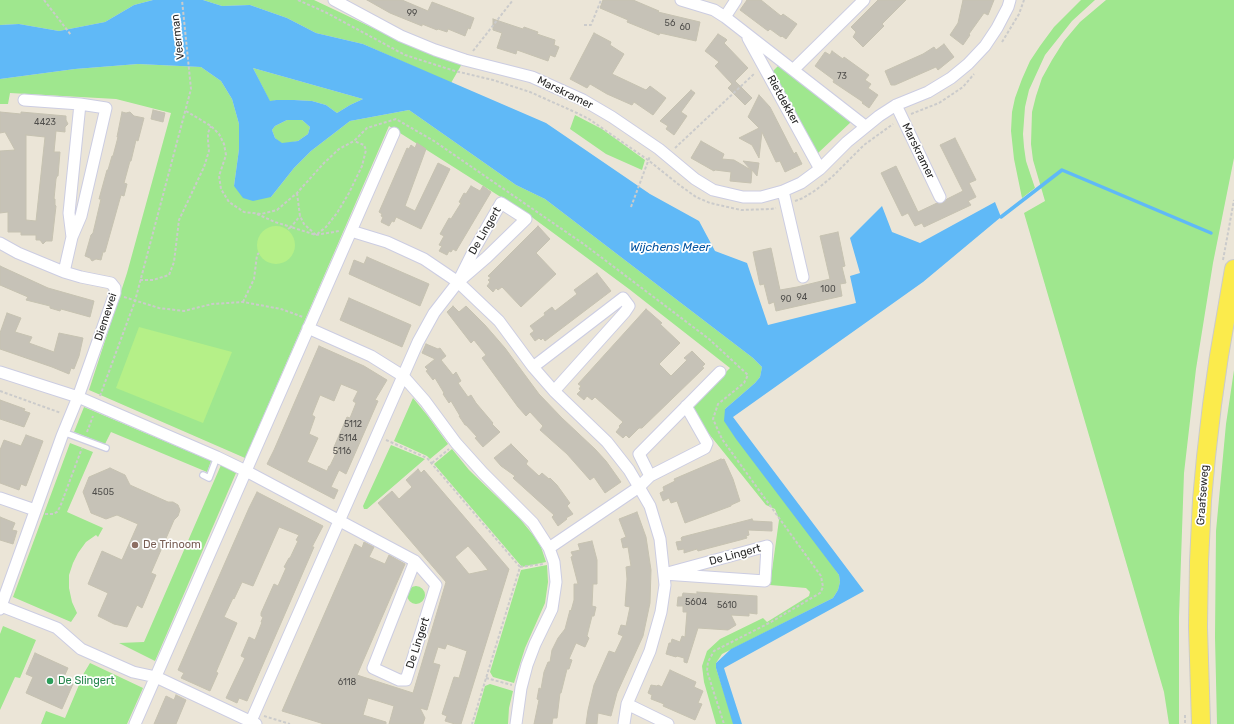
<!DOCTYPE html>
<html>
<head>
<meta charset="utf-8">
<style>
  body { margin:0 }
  canvas { display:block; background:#ebe5d7 }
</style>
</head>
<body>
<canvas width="1234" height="724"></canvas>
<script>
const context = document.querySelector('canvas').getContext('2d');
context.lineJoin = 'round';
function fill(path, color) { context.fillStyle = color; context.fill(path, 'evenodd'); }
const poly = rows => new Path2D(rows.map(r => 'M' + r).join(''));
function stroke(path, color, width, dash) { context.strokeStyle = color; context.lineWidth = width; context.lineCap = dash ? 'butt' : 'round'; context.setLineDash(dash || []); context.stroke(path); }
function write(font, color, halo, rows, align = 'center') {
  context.font = font + ' Rubik,sans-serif'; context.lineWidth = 3.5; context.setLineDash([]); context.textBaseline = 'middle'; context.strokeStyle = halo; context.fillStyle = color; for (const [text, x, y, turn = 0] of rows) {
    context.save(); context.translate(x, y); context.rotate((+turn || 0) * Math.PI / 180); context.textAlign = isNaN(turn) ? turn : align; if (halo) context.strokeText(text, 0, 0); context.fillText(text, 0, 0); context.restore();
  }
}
fill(poly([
  [0,0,153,0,134,5,105,22,59,31,19,24,0,25],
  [203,0,314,0,407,44,463,62,451,83,363,44,316,33,287,18,250,5,222,6],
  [1081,0,1095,0,1072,21,1045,55,1029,90,1025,107,1023,134,1024,147,1026,161,1035,188,1022,198,1014,159,1011,131,1012,112,1015,98,1022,79,1030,61,1040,46,1054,27],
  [1106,0,1234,0,1234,158,1213,263,1196,369,1184,473,1179,617,1179,724,1169,724,1164,692,1024,213,1045,201,1033,160,1031,144,1032,112,1036,96,1042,78,1052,60,1064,41,1080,22],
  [138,64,201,67,221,81,232,99,239,124,239,149,234,186,271,197,294,168,311,151,350,121,409,110,516,185,545,199,753,358,762,367,760,377,755,383,725,409,839,575,840,582,838,590,833,598,722,654,716,663,716,668,734,724,716,724,704,682,702,666,707,651,720,639,763,618,767,622,809,596,810,592,806,588,770,585,779,520,775,509,766,505,689,409,730,368,629,289,529,215,389,126,245,458,89,390,127,273,171,113,116,99,10,93,8,104,0,104,0,79,75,69],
  [779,65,852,121,817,154,772,72],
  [253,68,363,99,350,105,337,113,326,105,312,101,294,100,276,100,270,102],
  [575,115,602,129,645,160,642,170,606,154,570,129],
  [287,120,302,120,310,127,308,134,298,141,282,144,275,138,272,130,275,126],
  [1234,370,1234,724,1217,724,1215,637,1216,531,1226,424],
  [413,398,427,415,448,444,430,459,427,456,394,441],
  [84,407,211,461,207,472,111,432,105,444,74,432],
  [70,443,93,452,67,512,103,528,98,537,96,535,86,542,78,553,73,563,69,575,69,588,72,602,77,613,71,622,13,597],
  [391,445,425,459,367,509,364,509,363,506],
  [452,449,469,470,520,519,534,536,541,547,546,562,522,567,434,464],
  [221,465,236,473,155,661,119,643,144,642],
  [547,565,548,582,545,603,525,648,514,683,493,677,490,672,521,570],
  '407 595a9 9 0 1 1 18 0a9 9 0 1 1-18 0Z',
  [3,626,36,640,20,678,15,677,0,710,0,634],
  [90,663,143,688,127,724,41,724,46,711,65,718,84,673],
  [490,684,513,691,509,708,508,724,474,724,485,686]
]), '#9fe78e');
fill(poly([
  '257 245a19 19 0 1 1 38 0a19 19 0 1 1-38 0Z',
  [139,327,232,352,203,423,116,388]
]), '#b5f088');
fill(poly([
  [153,0,203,0,222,6,250,5,287,18,316,33,363,44,546,123,650,194,699,221,715,251,747,263,768,325,856,303,850,276,860,273,850,238,882,206,892,232,920,243,995,202,1001,217,923,282,733,417,864,591,724,668,742,724,733,724,716,668,716,663,731,649,833,598,838,590,840,582,839,575,736,439,724,421,725,409,755,383,760,377,762,367,753,358,545,199,516,185,409,110,350,121,311,151,294,168,271,197,253,201,243,198,234,186,239,149,239,124,232,99,221,81,201,67,138,64,75,69,0,79,0,25,19,24,59,31,105,22,134,5],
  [253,68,363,99,350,105,337,113,326,105,312,101,294,100,276,100,270,101],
  [287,120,302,120,310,127,308,134,298,141,282,143,275,138,272,130,275,126]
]), '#60b9f7');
stroke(poly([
  [1001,217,1062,170,1211,233]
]), '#60b9f7', 3.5);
const building = poly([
  [367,0,402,0,428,11,432,2,474,18,470,29,468,28,465,36,448,29,447,32,438,29,437,30,422,24,422,26,390,13,367,0],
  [603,0,633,0,659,11,658,12,700,22,696,41,660,33,659,35,627,22,628,20,600,8,603,0],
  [747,0,761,0,781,16,783,14,797,24,786,39,782,36,781,37,770,29,768,31,740,10,747,0],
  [878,0,906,0,882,24,884,26,863,47,853,37,856,32,851,27,878,0],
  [963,0,994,0,988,15,984,13,969,34,970,35,963,45,950,35,958,23,963,0],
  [493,19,523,29,524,27,538,32,537,34,555,40,554,45,559,47,555,57,550,55,548,61,517,50,516,54,497,48,502,33,493,30,493,19],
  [594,33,611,42,610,45,624,54,612,74,646,90,650,86,666,98,653,115,634,102,632,105,607,94,590,84,587,88,570,79,594,33],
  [718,34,726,39,727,40,724,43,748,68,735,81,752,98,745,105,728,88,732,84,715,66,719,62,705,51,718,34],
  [944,44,954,57,938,70,936,67,895,85,891,85,885,71,923,54,934,47,936,50,944,44],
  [832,51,843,59,844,57,869,75,865,80,871,84,868,88,878,95,869,108,862,103,863,102,833,82,834,80,815,66,825,52,830,55,832,51],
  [691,90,695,93,681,112,687,116,674,135,666,129,668,126,660,121,691,90],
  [759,95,770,107,794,154,796,152,802,164,785,172,780,161,776,162,762,132,759,158,752,145,739,138,759,128,748,117,759,95],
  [153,110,165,113,163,122,151,119,153,110],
  [0,112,21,114,21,112,66,116,66,120,68,124,65,127,65,132,56,131,54,152,60,152,58,176,57,176,56,179,54,199,55,199,55,205,56,206,52,241,46,241,43,244,40,240,36,240,36,235,21,235,21,232,8,232,8,212,0,213,0,151,15,150,5,132,0,133,0,112],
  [26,135,45,137,36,221,26,220,26,135],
  [122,112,126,113,130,112,134,116,144,118,138,141,136,140,131,161,130,161,124,183,127,184,124,196,121,195,105,252,103,252,101,260,96,259,92,261,90,258,85,256,91,235,93,233,101,199,99,199,107,170,108,170,112,156,113,156,118,137,117,137,122,112],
  [955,138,976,180,969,183,976,197,968,201,971,205,924,227,922,223,915,226,908,213,902,216,881,173,896,166,918,212,937,203,943,203,947,199,963,191,940,145,955,138],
  [701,141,724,154,722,159,734,160,751,170,743,161,759,163,757,176,752,170,751,183,730,181,731,172,715,170,714,171,691,158,701,141],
  [417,143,426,149,405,206,415,211,438,163,450,169,421,229,396,217,394,222,392,221,389,226,381,222,383,217,381,216,382,214,379,212,407,148,409,149,411,145,415,148,417,143],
  [471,186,480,191,483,186,491,192,456,251,453,249,451,252,449,251,447,255,439,251,442,246,439,245,444,236,440,234,449,218,451,219,461,203,459,202,464,193,466,194,471,186],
  [538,226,550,239,536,253,556,274,521,307,502,287,498,290,496,288,493,292,487,286,490,282,488,280,491,278,488,276,538,226],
  [838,232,845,266,842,267,846,283,840,284,842,296,776,311,774,302,769,304,764,284,760,285,753,252,771,248,780,290,797,287,830,279,820,236,838,232],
  [367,257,429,284,420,306,349,274,354,260,364,264,367,257],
  [0,266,48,288,94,301,90,317,61,309,60,311,50,308,50,306,26,300,28,297,0,285,0,266],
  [597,273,611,291,545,341,543,338,541,340,539,338,535,341,530,334,534,331,530,326,545,315,544,313,552,307,555,311,577,294,574,290,597,273],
  [349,298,411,325,402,347,340,320,349,298],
  [453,306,459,312,466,306,485,325,505,348,539,394,562,418,595,449,606,461,621,482,605,493,594,477,590,480,567,454,540,430,543,426,530,412,526,416,518,407,482,358,486,355,474,340,471,343,447,312,453,306],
  [646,309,662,323,660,324,680,343,659,364,671,376,687,360,684,358,692,351,705,364,702,367,704,368,642,428,639,428,629,438,626,435,623,438,616,432,620,427,619,426,623,422,595,397,592,400,587,396,584,400,577,394,581,390,579,389,581,386,578,384,646,309],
  [7,313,21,318,15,332,32,337,29,343,54,352,59,333,83,338,79,356,74,369,71,368,69,374,52,367,0,349,0,333,7,313],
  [426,344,438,349,440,348,446,356,441,360,453,375,456,372,461,381,458,383,468,397,471,395,476,403,493,423,492,424,500,432,483,447,475,438,477,437,466,425,465,425,459,416,460,416,451,401,449,403,443,394,444,393,435,378,433,380,426,371,428,370,425,367,435,359,422,353,426,344],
  [319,346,364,366,387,380,375,400,378,401,346,474,339,470,331,487,338,490,334,499,267,464,274,450,319,346],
  [341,384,358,391,353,401,356,403,350,418,347,417,334,447,338,449,330,466,329,466,327,471,307,462,318,438,309,434,315,417,312,415,320,395,334,401,341,384],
  [0,400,25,409,24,411,30,413,24,427,0,419,0,400],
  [26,435,43,441,26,486,21,484,19,490,0,483,0,450,4,440,21,446,26,435],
  [511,444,528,461,526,464,539,476,542,473,549,479,550,478,557,485,570,503,567,506,573,514,566,518,567,519,558,526,552,517,554,515,513,478,515,476,501,466,494,458,511,444],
  [721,459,721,460,724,459,733,479,740,501,731,505,731,506,685,523,677,501,671,503,669,498,663,501,660,493,664,491,663,487,675,481,674,479,721,459],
  [110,468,125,475,130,485,168,502,173,502,178,505,180,510,178,516,174,520,151,573,156,575,142,608,137,605,127,627,114,624,98,616,108,593,88,584,102,551,122,560,138,524,117,515,106,519,91,513,83,492,89,477,110,468],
  [418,469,421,473,424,470,509,569,461,724,455,724,445,721,447,716,442,714,454,677,459,678,467,651,447,644,445,649,438,647,433,663,440,665,427,710,420,708,425,718,423,724,389,724,394,706,368,698,363,715,386,722,386,724,324,724,282,711,355,544,362,548,364,542,374,547,369,557,385,564,389,555,405,564,357,675,413,693,446,582,378,503,392,491,399,499,412,487,406,480,418,469],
  [468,546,476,555,488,570,469,574,455,557,468,546],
  [257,492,323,526,312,547,314,547,247,701,239,698,237,703,226,698,245,658,241,656,249,637,255,640,262,622,261,622,263,617,261,616,261,613,274,584,278,586,286,568,284,567,289,558,290,558,298,541,296,540,299,535,279,527,253,586,242,582,234,599,233,598,224,617,237,623,216,672,218,673,210,691,181,678,184,673,178,670,249,508,257,492],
  [637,512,646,537,651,570,650,603,643,636,617,693,611,716,598,713,597,724,586,724,588,710,594,685,609,651,615,653,623,636,618,634,621,625,626,626,630,607,625,606,627,579,626,567,631,566,628,547,623,548,622,543,621,539,626,537,619,519,637,512],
  [0,517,15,523,12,530,17,531,13,544,0,540,0,517],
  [752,519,753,521,772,522,772,531,748,530,749,535,746,536,747,538,740,540,698,551,697,549,684,553,684,549,678,550,676,542,682,541,681,538,682,537,752,519],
  [592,541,597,560,597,584,593,584,592,606,596,607,594,616,592,616,587,636,589,638,585,647,576,643,569,659,572,660,569,669,567,669,561,693,560,693,557,718,553,718,552,724,534,724,539,700,537,699,539,688,541,689,544,672,548,662,550,662,552,650,558,638,565,629,570,610,571,611,574,600,574,584,578,584,571,557,573,556,571,552,580,550,578,544,592,541],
  [697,592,757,596,757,614,749,613,749,616,731,615,736,625,728,630,698,628,687,663,684,662,684,658,677,656,676,657,666,654,669,643,671,643,672,639,680,642,682,636,685,637,687,612,683,612,683,606,677,606,678,597,682,597,683,593,697,594,697,592],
  [35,653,68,668,63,679,73,684,62,709,26,693,33,677,26,674,35,653],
  [670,670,696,682,694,687,703,691,698,703,702,704,695,720,663,706,664,704,651,699,652,695,648,693,651,685,657,686,658,685,662,687,670,670],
  [176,695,186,700,176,724,154,724,166,696,174,700,176,695]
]);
fill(building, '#c6c2b7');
stroke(building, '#c6c2b1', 1);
const lane = poly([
  [63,432,106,448],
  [203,475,209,478,217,457]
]);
const street = poly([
  [334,0,401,36,435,50,465,60,532,77,583,100,612,117,659,149,695,179,713,190,743,197,761,197,783,191,801,183,820,169,847,142,879,116,896,105,928,92,951,78,968,64,985,46,997,28,1008,7,1010,0],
  [681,0,714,10,725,17,865,126],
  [725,17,736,0],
  [748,38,820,169],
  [793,70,864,0],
  [24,100,80,104,106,108,81,216,72,237],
  [896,105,940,197],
  [783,191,803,277],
  [501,203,526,219,487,257,458,282,475,248,501,203],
  [351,231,387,242,424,259,458,282,499,321,533,367,554,391,607,442,629,470,639,487,650,506,660,539,665,585,661,612,650,651,627,704,624,724],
  [0,243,18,253,64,272,81,277,111,283,115,288,115,293,78,397,62,436,0,609],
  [64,272,72,237,69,213,80,104],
  [308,328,371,356,403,376,425,401,456,443,483,473,533,523,549,548,554,562,556,582,552,609,535,644,527,665,521,688,516,724],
  [533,367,623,298,629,306,625,312,554,391],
  [0,372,78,397,217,457,246,471,415,561,373,668,399,680,406,680,436,585,415,561],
  [650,476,639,454,720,372],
  [0,498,35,510],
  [767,546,765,581,664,574,767,546],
  [549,548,639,487,650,476,705,448,707,443,686,406],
  [1,606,57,628,81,649,133,672,156,677,256,724],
  [627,704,668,724],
  [251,721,418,342,434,313,458,282],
  [135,724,394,133]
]);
const primary = poly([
  [1201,724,1198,627,1199,562,1202,500,1206,457,1212,405,1219,356,1234,269]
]);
stroke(lane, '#cccde2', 8);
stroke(street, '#cccde2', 13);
stroke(primary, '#cbcbcb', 20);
stroke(poly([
  [44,0,71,35],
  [298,0,327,13,405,55,455,71,493,80,530,92,577,113,589,119,648,160,678,184,696,197,710,203,741,210,771,209,776,208],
  [584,25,591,25,601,0],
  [1002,42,1019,14,1024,0],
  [473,51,513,0],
  [186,111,211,126,219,134,224,144,226,155,219,176,221,189,229,202,244,212,261,214,277,210,297,193,324,163,339,149,354,141,367,128,396,119,434,141,585,245,709,339,748,375,744,383,718,404,713,419,722,439,821,576,823,587,820,593,771,622,714,651,708,662,707,671,724,724],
  [911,114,939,103,963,87,974,74],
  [675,148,755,73],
  [297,193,300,216,304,224,316,235,326,227,337,213,349,193,362,166,366,150,364,145,354,141],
  [795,201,803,198,816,190,833,176,864,145,893,124],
  [631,207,650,156],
  [257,214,275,222,291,227,300,216],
  [288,229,291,227,316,235,339,231],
  [1223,260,1234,200],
  [140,280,153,280,169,275,174,262,179,220,204,167,209,151,208,141,208,133,211,126],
  [124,297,159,308,184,311,212,304,243,302,281,309,303,317],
  [243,302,254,279,257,255,259,253],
  [0,391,61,413],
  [100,396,135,301,191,89,182,0],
  [87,432,93,416],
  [386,440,427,458,520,567,472,724],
  [432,463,449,449],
  [45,514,53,514,57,512,60,507,82,448],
  [520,567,543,564],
  [486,678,512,685],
  [1185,715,1185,724],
  [264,716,290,724]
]), '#cbcbcb', 2, [3, 2]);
stroke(lane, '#fff', 5.5);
stroke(street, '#fff', 11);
stroke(primary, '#fbeb4c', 18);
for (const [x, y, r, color] of [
  [135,545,4,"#8d6e63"],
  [50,681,4,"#2e9e5b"]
]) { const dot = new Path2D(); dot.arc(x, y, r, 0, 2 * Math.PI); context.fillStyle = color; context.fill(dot); stroke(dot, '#fff', 1.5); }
write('9px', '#4f4e4b', null, [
  ["99",412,13],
  ["56",670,23],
  ["60",685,27],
  ["73",842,76],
  ["4423",45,122],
  ["100",828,289],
  ["94",802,297],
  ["90",786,299],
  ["5112",353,424],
  ["5114",348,438],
  ["5116",342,451],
  ["4505",103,492],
  ["5604",696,602],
  ["5610",727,605],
  ["6118",347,682]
]);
write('11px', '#272727', '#fff', [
  ["Veerman",178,37,-97],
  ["Marskramer",565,93,26],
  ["Rietdekker",783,100,61],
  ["Marskramer",918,151,64],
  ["De Lingert",485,231,-60],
  ["Diemewei",106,317,-72],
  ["Graafseweg",1203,495,-86],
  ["De Lingert",735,555,-15],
  ["De Lingert",418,643,-72]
]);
write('11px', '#785e54', '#fff', [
  ["De Trinoom",143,545]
], 'left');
write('11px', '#27864d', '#fff', [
  ["De Slingert",58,681]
], 'left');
write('italic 12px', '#03539f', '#fff', [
  ["Wijchens Meer",670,248]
]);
</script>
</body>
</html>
